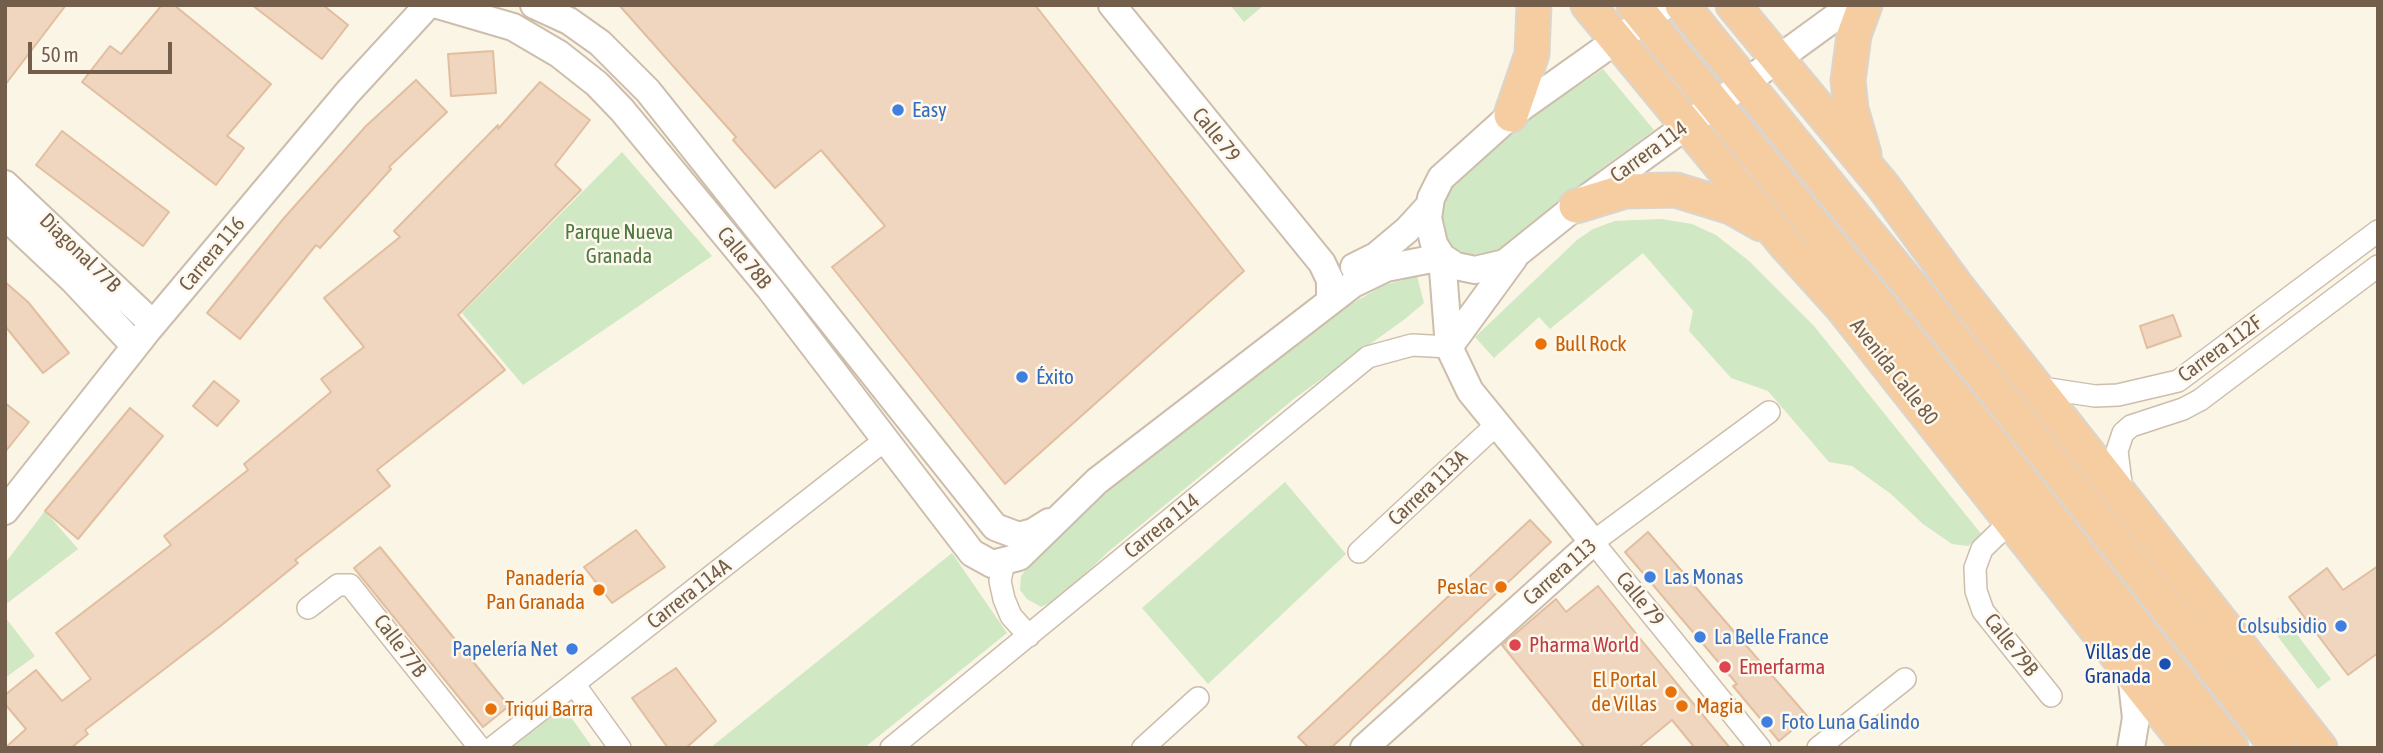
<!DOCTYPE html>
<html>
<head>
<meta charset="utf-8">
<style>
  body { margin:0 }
  #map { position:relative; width:2383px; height:753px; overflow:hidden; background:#fbf5e5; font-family:"Asap Condensed",sans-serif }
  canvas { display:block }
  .frame { position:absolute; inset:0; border:7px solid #735d4b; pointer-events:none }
  .scale { position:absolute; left:28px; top:42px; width:144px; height:32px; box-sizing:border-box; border:4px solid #735d4b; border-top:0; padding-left:9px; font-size:21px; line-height:24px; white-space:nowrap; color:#735d4b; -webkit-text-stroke:5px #fef8ec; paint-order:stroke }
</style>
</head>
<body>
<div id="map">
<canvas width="2383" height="753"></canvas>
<div class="frame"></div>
<div class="scale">50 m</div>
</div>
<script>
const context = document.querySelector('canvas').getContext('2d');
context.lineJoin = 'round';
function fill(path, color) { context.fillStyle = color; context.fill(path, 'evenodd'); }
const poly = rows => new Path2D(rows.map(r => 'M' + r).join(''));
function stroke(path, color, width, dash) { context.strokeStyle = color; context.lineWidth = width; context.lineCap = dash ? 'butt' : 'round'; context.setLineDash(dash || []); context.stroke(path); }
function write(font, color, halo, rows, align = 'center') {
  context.font = font + ' "Asap Condensed",sans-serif'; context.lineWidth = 5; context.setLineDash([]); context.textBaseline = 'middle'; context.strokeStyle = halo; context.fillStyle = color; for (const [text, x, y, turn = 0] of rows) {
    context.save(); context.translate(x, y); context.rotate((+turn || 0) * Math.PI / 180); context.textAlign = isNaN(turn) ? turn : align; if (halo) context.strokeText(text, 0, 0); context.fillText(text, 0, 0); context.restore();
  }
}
fill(poly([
  [1230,5,1264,5,1244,22],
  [1603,69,1654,130,1598,171,1516,241,1496,252,1470,255,1452,248,1442,234,1441,203,1449,187,1536,114],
  [622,152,712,256,523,385,462,313],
  [1661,219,1692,224,1716,235,1749,261,1814,326,1982,535,1968,546,1952,544,1923,524,1891,494,1852,466,1829,462,1768,391,1731,378,1689,331,1693,311,1643,253,1550,329,1539,317,1494,358,1475,337,1577,240,1593,229,1615,221],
  [1417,276,1424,303,1405,319,1295,398,1108,552,1060,598,1041,607,1027,599,1020,590,1021,576,1031,563,1118,479,1172,441,1317,324,1384,285],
  [1285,482,1346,554,1208,684,1142,608],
  [45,511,78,549,5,605,5,563],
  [952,553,1007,633,864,748,710,748],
  [2282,615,2331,679,2318,689,2269,625],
  [5,617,35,656,5,678],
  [562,705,593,748,508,748]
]), '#d0e8c4');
const building = poly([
  [5,5,66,5,5,85,5,5],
  [162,5,174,5,271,84,227,136,244,148,216,185,82,82,110,46,121,54,162,5],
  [252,5,323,5,348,25,322,59,252,5],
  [619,5,1035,5,1244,271,1005,484,832,267,885,226,821,150,775,188,733,140,736,137,619,5],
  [493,51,496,93,451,96,448,54,493,51],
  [416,80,447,112,389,167,391,169,320,248,316,245,240,339,207,313,284,218,366,126,416,80],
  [540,82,590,120,555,165,581,190,458,315,505,370,377,470,390,486,295,560,298,563,218,628,85,730,88,734,71,748,5,748,26,729,5,704,5,695,36,670,62,701,91,679,56,633,171,545,164,536,248,470,244,464,331,392,321,379,364,347,324,298,400,237,394,231,498,125,498,129,540,82],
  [62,131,169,212,143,246,36,165,62,131],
  [5,282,28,302,69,353,43,373,5,326,5,282],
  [2173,315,2181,336,2147,348,2140,326,2173,315],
  [214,381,239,401,217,426,193,406,214,381],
  [5,403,29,422,5,452,5,403],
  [130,408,163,436,78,539,45,511,130,408],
  [1530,520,1551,542,1331,748,1309,748,1298,737,1530,520],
  [636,530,665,567,612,603,584,567,636,530],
  [1648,532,1808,717,1779,741,1733,686,1737,684,1625,552,1648,532],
  [380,547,509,706,483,727,354,568,380,547],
  [2378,566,2378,653,2348,675,2289,597,2327,568,2343,590,2378,566],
  [1598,586,1642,641,1730,748,1695,748,1672,720,1638,748,1585,748,1502,645,1556,599,1566,612,1598,586],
  [676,668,716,721,686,748,668,748,632,698,676,668]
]);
fill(building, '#f0d6be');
stroke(building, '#e1be9f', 2);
const minor = poly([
  [2036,387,2095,396,2118,395,2178,381,2378,231],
  [2122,491,2117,451,2123,433,2131,426,2183,409,2200,400,2378,266],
  [2011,521,1982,549,1975,568,1976,591,1983,611,2051,696],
  [1359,552,1496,425],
  [1004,562,1000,581,1004,599,1011,616,1029,636],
  [308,608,338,585,350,585,480,748],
  [574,684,620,748],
  [492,748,885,440],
  [891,748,1368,357,1412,345,1449,347],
  [1143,748,1198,698],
  [1760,748,1593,542,1769,412],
  [1818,748,1905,679]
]);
const tertiary = poly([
  [438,5,513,27,559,54,597,84,622,110,770,289,972,553,992,564,1019,557,1097,481,1353,284,1386,268,1442,257],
  [534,5,569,21,600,43,648,91,995,527,1019,536,1033,532,1049,522],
  [1112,5,1322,263,1330,280,1330,300],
  [1666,5,1511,115,1441,178,1431,198,1428,218,1434,244,1442,257,1456,266,1475,270,1505,263,1576,206,1852,5],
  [5,184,153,324],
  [5,216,73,280,135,346],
  [1354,267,1376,256,1407,230,1428,207],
  [1449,347,1514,258],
  [5,511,148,330,348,92,428,5],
  [2131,673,2136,718,2131,748],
  [1364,748,1593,542,1470,391,1449,347,1442,257]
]);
const trunk = poly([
  [1588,5,1785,244,1841,306,2190,748],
  [1634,5,1981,430,2231,748],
  [1682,5,1978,369,2278,748],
  [1733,5,1883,186,1958,288,2320,748],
  [1511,115,1532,54,1534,5],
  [1864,154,1851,109,1848,81,1854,35,1865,5],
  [1576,206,1625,191,1676,190,1731,207,1761,224]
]);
stroke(minor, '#cdbdac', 24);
stroke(tertiary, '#cdbdac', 30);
stroke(trunk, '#dbd5d0', 37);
stroke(minor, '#fff', 21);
stroke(tertiary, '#fff', 26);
stroke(trunk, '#f5cda0', 33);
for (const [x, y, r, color] of [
  [898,110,7,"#3f7fe0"],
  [1541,344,7,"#e8710a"],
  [1022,377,7,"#3f7fe0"],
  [1650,577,7,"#3f7fe0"],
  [1501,587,7,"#e8710a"],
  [599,590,7,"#e8710a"],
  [2341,626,7,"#3f7fe0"],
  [1700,637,7,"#3f7fe0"],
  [1515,645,7,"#e0444e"],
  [572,649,7,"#3f7fe0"],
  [2165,664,7,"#1a4fb4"],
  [1725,667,7,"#e0444e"],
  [1671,692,7,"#e8710a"],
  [1682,706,7,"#e8710a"],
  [491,709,7,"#e8710a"],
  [1767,722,7,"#3f7fe0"]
]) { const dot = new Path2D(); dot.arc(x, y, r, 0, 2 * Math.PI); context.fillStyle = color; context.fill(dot); stroke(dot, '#fef8ec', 2.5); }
write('21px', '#366cbe', '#fef8ec', [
  ["Easy",912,110],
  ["Éxito",1036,377],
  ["Las Monas",1664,577],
  ["Colsubsidio",2327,626,"right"],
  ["La Belle France",1714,637],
  ["Papelería Net",558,649,"right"],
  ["Foto Luna Galindo",1781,722]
], 'left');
write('21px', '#735d4b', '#fef8ec', [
  ["Calle 79",1216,135,51],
  ["Carrera 114",1649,152,-36],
  ["Diagonal 77B",80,253,44],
  ["Carrera 116",212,254,-50],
  ["Calle 78B",744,258,51],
  ["Carrera 112F",2220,349,-36],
  ["Avenida Calle 80",1894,372,52],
  ["Carrera 113A",1428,488,-43],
  ["Carrera 114",1162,526,-39],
  ["Carrera 113",1560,572,-41],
  ["Carrera 114A",689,594,-38],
  ["Calle 79",1640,599,51],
  ["Calle 79B",2011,645,52],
  ["Calle 77B",400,646,53]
]);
write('21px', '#4f7844', '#fef8ec', [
  ["Parque Nueva",619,232],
  ["Granada",619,256]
]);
write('21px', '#c56008', '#fef8ec', [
  ["Bull Rock",1555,344],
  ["Panadería",585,578,"right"],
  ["Pan Granada",585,602,"right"],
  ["Peslac",1487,587,"right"],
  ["El Portal",1657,680,"right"],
  ["de Villas",1657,704,"right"],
  ["Magia",1696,706],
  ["Triqui Barra",505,709]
], 'left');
write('21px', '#be3a42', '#fef8ec', [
  ["Pharma World",1529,645],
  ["Emerfarma",1739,667]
], 'left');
write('21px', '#164399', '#fef8ec', [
  ["Villas de",2151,652],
  ["Granada",2151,676]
], 'right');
</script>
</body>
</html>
